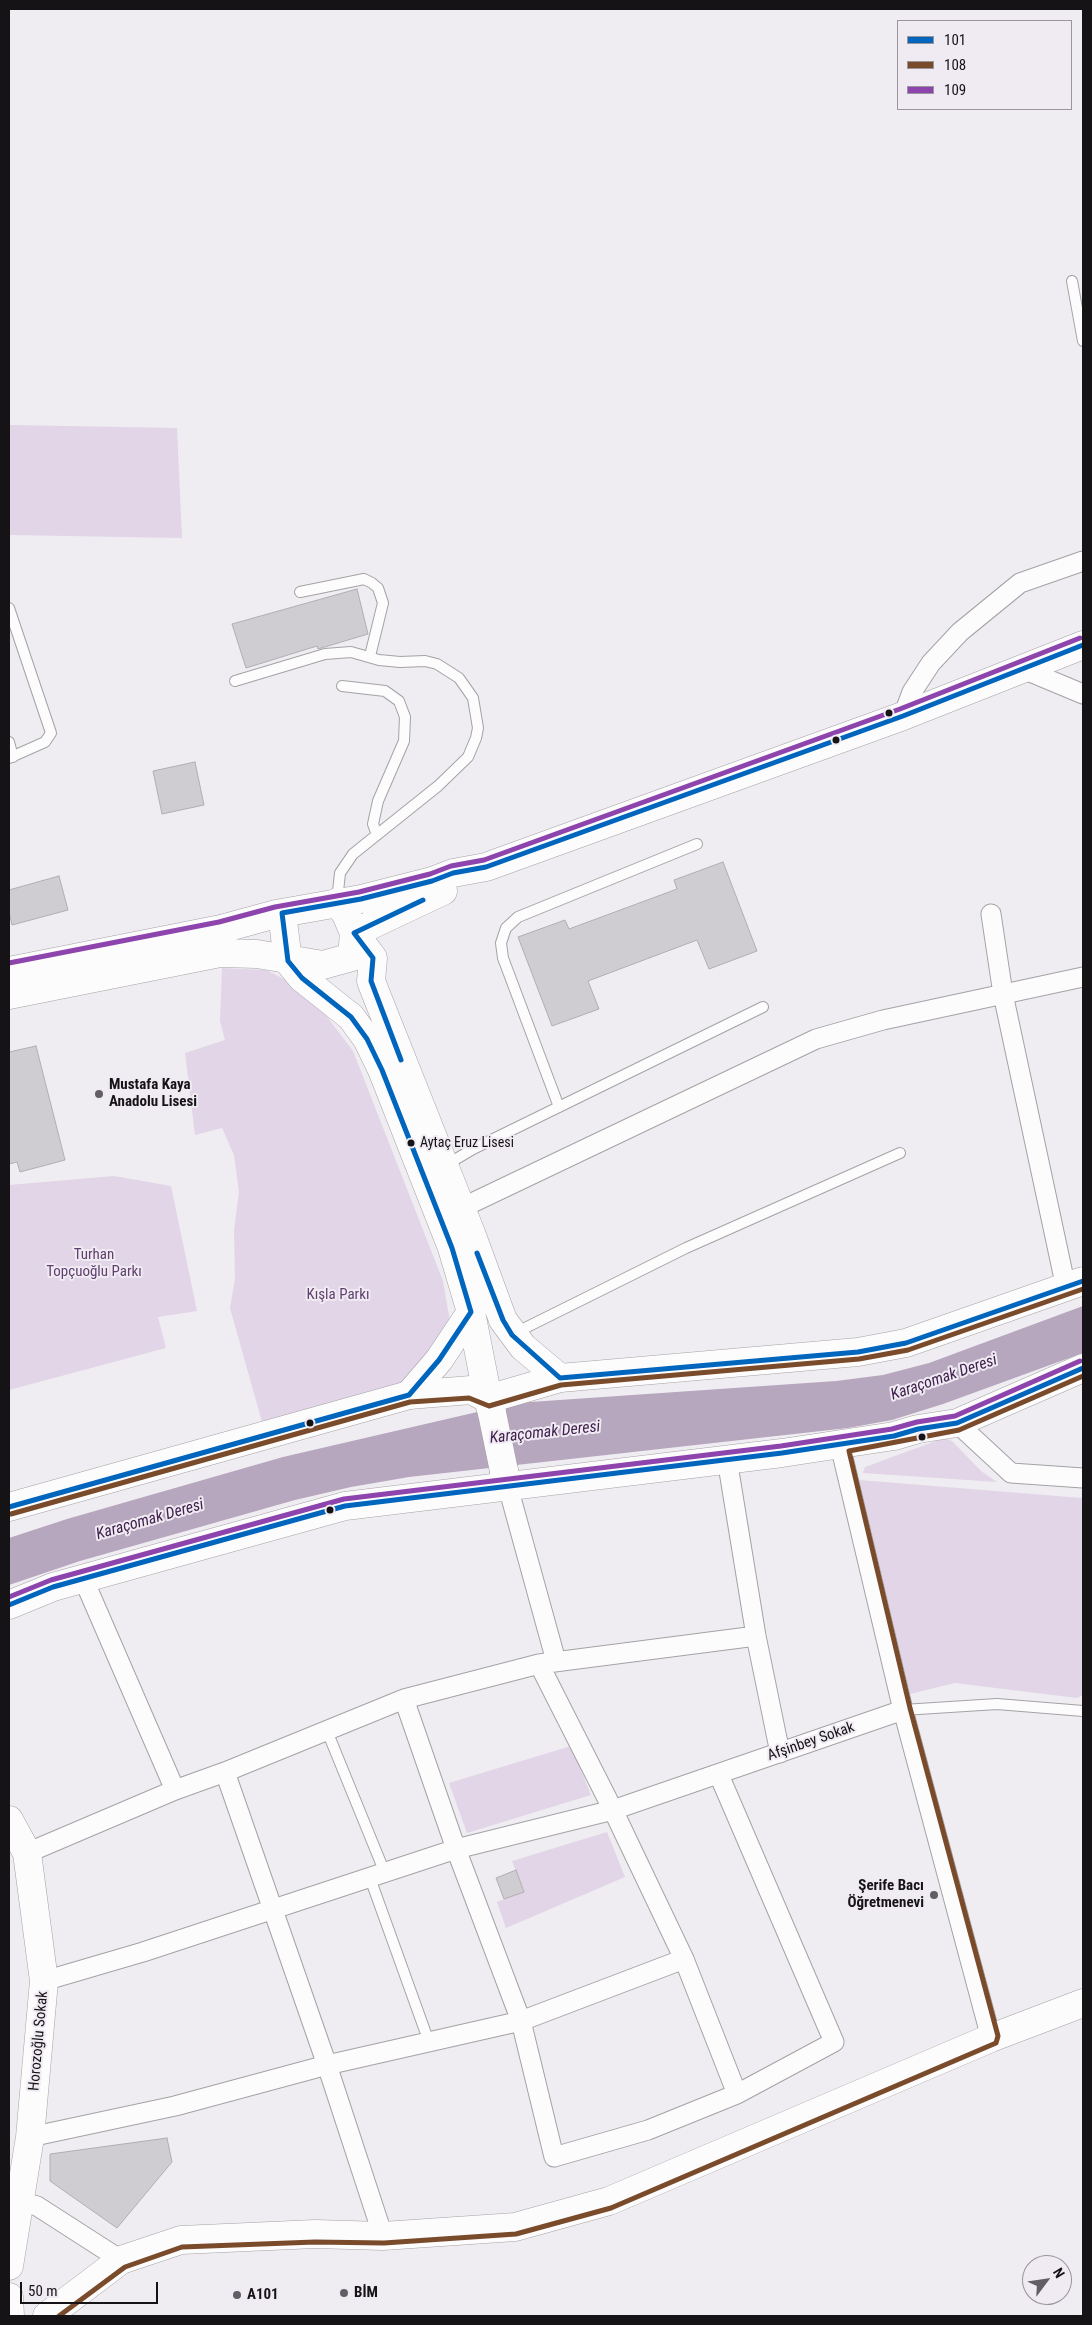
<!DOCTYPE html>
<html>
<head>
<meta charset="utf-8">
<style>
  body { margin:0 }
  #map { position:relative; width:1092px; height:2325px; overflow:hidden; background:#efedf1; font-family:"Roboto Condensed",sans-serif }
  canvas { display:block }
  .frame { position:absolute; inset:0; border:10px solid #151316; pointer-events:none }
  .legend { position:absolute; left:897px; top:20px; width:175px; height:90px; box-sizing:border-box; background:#f0ebf3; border:1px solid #98959b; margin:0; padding:6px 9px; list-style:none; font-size:15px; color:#151316 }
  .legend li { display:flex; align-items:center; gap:10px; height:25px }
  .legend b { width:25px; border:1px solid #98959b }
  .north { position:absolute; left:1022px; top:2255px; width:50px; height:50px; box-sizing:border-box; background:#f0ebf3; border:1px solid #98959b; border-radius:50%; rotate:59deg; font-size:14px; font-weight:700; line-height:20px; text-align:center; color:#151316 }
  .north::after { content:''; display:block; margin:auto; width:18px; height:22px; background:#615f63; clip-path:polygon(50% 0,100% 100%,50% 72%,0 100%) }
  .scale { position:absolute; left:20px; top:2282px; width:138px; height:22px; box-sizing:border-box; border:2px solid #151316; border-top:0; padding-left:6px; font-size:15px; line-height:18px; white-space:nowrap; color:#151316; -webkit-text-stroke:4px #f0ebf3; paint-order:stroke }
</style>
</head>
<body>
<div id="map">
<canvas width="1092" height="2325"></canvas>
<div class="frame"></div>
<ul class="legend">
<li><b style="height:6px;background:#0065bd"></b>101</li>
<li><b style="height:6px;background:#7a4b2a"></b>108</li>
<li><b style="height:6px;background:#8e44ad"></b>109</li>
</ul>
<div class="north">N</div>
<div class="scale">50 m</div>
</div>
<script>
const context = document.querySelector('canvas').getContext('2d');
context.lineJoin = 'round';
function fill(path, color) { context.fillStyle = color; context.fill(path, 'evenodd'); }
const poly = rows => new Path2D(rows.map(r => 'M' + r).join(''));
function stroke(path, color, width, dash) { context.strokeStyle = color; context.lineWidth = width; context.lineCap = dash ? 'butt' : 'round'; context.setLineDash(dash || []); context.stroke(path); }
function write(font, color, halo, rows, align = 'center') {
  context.font = font + ' "Roboto Condensed",sans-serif'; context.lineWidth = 4; context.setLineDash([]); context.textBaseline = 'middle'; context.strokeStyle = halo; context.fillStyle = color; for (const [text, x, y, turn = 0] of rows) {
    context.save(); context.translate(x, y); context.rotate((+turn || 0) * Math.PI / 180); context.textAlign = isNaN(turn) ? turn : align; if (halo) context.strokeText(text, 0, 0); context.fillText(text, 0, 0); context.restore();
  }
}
fill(poly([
  [9,425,177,428,182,538,9,535],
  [222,968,266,970,294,984,315,1001,353,1051,443,1281,450,1322,407,1383,262,1422,230,1308,235,1279,234,1230,239,1192,234,1155,222,1128,195,1135,185,1053,225,1040,220,1021],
  [114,1176,171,1186,197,1311,158,1317,166,1348,9,1390,9,1185],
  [944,1438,952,1441,981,1471,997,1482,863,1473,865,1467],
  [859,1480,1082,1498,1083,1695,1077,1698,955,1683,910,1694],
  [571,1746,591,1795,467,1833,449,1783],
  [607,1832,625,1877,506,1928,497,1902,524,1891,512,1861]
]), '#e1d5e7');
fill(poly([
  [1083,1306,1083,1353,943,1404,892,1420,848,1428,409,1477,351,1487,295,1500,80,1561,9,1585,9,1538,67,1519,283,1457,516,1403,836,1381,883,1375,929,1363]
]), '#b6a6be');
const building = poly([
  [357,589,368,634,318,649,317,646,246,668,232,624,357,589],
  [195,762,204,805,162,814,153,771,195,762],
  [723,862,757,951,709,969,697,940,588,981,599,1009,552,1026,518,937,565,920,569,929,677,889,674,880,723,862],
  [59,876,68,910,12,925,9,912,9,890,59,876],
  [36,1046,65,1160,20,1172,17,1162,9,1164,9,1052,36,1046],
  [516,1870,524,1892,504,1899,496,1878,516,1870],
  [167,2138,172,2162,117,2228,50,2181,50,2154,167,2138]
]);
fill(building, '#cfcdd1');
stroke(building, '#b0aeb1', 1);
const lane = poly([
  [1072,281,1083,341],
  [300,592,364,579,372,583,378,588,383,603,370,656],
  [9,608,51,733,45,742,9,758],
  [235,681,325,654,351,652,379,660,400,662,425,661,437,664,459,678,473,698,478,728,476,738,468,757,438,786,353,854,340,873,337,901],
  [342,686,385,691,399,701,405,717,404,741,378,801,373,824,377,835],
  [9,742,13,757],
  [559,1107,503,958,501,943,506,928,518,917,697,844],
  [446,1165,473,1149,763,1007],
  [515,1333,686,1248,900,1153],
  [903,1710,997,1704,1083,1711],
  [327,1731,385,1873],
  [370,1878,429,2042]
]);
const street = poly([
  [1023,669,1083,694],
  [903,716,912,692,931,663,960,632,1020,583,1083,561],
  [991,914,1003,994,1066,1288],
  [451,1213,816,1039,883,1020,1083,977],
  [957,1423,1011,1473,1083,1478],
  [840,1445,903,1710,991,2038],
  [727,1459,756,1636,780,1753],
  [508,1487,556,1661],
  [83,1578,175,1790],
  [539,1664,613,1810,684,1959,737,2094],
  [404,1699,456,1849,521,2021,554,2157,648,2130,737,2094,834,2042,719,1775],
  [225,1772,327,2065,383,2236],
  [27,1853,175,1790,225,1772,404,1699,539,1664,756,1636],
  [44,1981,143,1952,456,1849,613,1810,903,1710],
  [30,2137,175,2106,327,2065,521,2021,684,1959],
  [9,2203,19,2201,37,2206,121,2260]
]);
const secondary = poly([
  [337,902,346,914,354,933,373,958,371,981,376,994,471,1233,503,1320,523,1347,560,1378],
  [282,913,288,961,302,978,351,1017,367,1039,382,1070,452,1248,471,1312,488,1399],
  [354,933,443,891],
  [9,971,221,929,276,914,361,899,432,881,453,873,486,867,903,716,1083,645],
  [9,995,220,953,257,954,323,965,352,957,354,933],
  [409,1395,439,1360,471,1312],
  [9,1820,27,1853,44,1981,30,2137,9,2266],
  [9,2297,10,2316],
  [47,2316,121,2260,181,2240,315,2234,383,2236,515,2227,609,2201,991,2038,1083,2003]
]);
const primary = poly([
  [492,1413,504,1471],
  [9,1507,409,1395,471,1390,488,1399,560,1378,858,1352,906,1343,1083,1281],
  [9,1605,53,1587,345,1506,782,1453,894,1436,918,1429,957,1423,1083,1368]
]);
const highway = poly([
  [488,1399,492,1413],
  [504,1471,508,1487]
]);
stroke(lane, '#a4a2a5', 12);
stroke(street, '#a4a2a5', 21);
stroke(secondary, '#a4a2a5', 29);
stroke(primary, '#a4a2a5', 29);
stroke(highway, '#a4a2a5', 29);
stroke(lane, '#fdfcfd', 10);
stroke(street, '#fdfcfd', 19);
stroke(secondary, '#fdfcfd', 28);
stroke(primary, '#fdfcfd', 28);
stroke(highway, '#fdfcfd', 28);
stroke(poly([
  [401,1060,371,981,373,958,354,933,423,900],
  [477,1253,503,1320,512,1335,560,1378,858,1352,906,1343,1083,1281],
  [9,1507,409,1395,439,1360,471,1312,452,1248,382,1070,367,1039,351,1017,302,978,288,961,282,913,361,899,432,881,453,873,486,867,903,716,1083,645],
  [9,1605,53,1587,345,1506,782,1453,894,1436,918,1429,957,1423,1083,1368]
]), '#0065bd', 5);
stroke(poly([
  [11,1514,410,1402,469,1398,489,1406,561,1385,859,1359,908,1350,1083,1289],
  [59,2316,125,2267,182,2247,315,2242,384,2243,516,2234,611,2208,996,2043,998,2036,910,1708,849,1451,959,1430,1083,1376]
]), '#7a4b2a', 5);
stroke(poly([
  [9,963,219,922,275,907,359,892,430,874,451,866,484,860,900,709,1080,638],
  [9,1597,51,1580,344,1499,781,1446,892,1429,917,1422,955,1416,1080,1361]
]), '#8e44ad', 5);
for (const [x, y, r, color] of [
  [889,713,4.5,"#151316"],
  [836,740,4.5,"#151316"],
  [99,1094,5,"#615f63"],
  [411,1143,4.5,"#151316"],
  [310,1423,4.5,"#151316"],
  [922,1437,4.5,"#151316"],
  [330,1510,4.5,"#151316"],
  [934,1895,5,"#615f63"],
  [344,2293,5,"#615f63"],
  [237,2295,5,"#615f63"]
]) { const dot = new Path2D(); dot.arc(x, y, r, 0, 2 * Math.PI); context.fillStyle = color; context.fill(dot); stroke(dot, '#f0ebf3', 2); }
write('14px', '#151316', '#f0ebf3', [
  ["Aytaç Eruz Lisesi",420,1143]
], 'left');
write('bold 15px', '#151316', '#f0ebf3', [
  ["Mustafa Kaya",109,1085],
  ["Anadolu Lisesi",109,1102],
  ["Şerife Bacı",924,1886,"right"],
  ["Öğretmenevi",924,1903,"right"],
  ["BİM",354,2293],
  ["A101",247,2295]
], 'left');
write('15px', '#61406f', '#f0ebf3', [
  ["Turhan",94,1255],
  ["Topçuoğlu Parkı",94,1272],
  ["Kışla Parkı",338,1295]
]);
write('15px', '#151316', '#f0ebf3', [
  ["Afşinbey Sokak",811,1742,-19],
  ["Horozoğlu Sokak",39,2041,-85]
]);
write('italic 16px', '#40204c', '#f0ebf3', [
  ["Karaçomak Deresi",944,1378,-19],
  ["Karaçomak Deresi",545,1433,-6],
  ["Karaçomak Deresi",150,1520,-16]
]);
</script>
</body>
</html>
